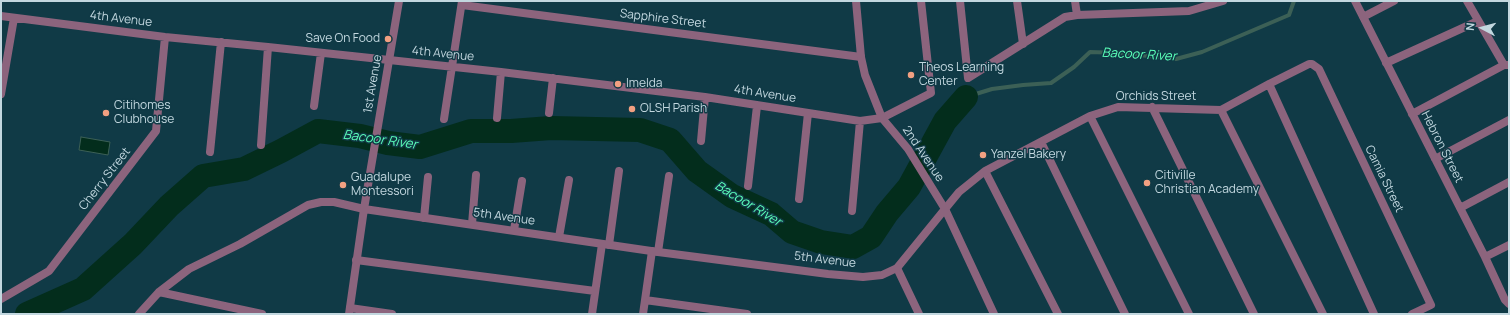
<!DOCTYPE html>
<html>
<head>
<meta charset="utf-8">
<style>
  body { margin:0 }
  #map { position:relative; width:1510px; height:315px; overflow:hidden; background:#103a46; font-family:Manrope,sans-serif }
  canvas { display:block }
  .frame { position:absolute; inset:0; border:2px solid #c2d7df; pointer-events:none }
  .north { position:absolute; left:1462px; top:8px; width:40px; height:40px; -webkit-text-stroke:3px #103a46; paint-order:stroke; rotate:276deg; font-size:11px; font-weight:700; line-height:16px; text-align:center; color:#c2d7df }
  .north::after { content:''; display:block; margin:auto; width:14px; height:18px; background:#c2d7df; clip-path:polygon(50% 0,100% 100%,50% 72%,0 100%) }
</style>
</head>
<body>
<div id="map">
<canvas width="1510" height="315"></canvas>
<div class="frame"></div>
<div class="north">N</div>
</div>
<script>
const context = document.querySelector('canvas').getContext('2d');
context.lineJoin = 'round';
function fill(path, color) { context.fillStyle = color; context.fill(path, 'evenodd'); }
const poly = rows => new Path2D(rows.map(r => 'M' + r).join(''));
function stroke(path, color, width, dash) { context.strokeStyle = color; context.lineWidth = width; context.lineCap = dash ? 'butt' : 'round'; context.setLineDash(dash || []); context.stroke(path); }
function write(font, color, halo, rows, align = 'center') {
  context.font = font + ' Manrope,sans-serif'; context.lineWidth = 3; context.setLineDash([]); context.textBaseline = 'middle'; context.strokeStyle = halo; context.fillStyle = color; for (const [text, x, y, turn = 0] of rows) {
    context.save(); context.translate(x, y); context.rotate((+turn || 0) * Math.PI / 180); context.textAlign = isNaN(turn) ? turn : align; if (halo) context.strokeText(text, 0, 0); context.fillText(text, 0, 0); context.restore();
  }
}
const water = poly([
  [81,137,110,142,108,155,79,150,81,137]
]);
fill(water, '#032d1c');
stroke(water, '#3c6056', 1);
stroke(poly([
  [966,97,992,89,1023,85,1051,83,1074,67,1090,52,1120,53,1176,59,1202,52,1289,15,1294,1]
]), '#3c6056', 4);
stroke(poly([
  [27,314,83,289,133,244,169,206,203,176,244,169,281,151,318,131,360,136,388,143,420,147,471,131,511,131,551,128,640,130,670,140,697,171,732,196,771,214,792,232,821,242,853,247,871,237,887,213,909,187,945,121,966,97]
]), '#032d1c', 24);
stroke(poly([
  [960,1,968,78,1065,17,1077,15,1189,11,1223,1],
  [1017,1,1023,44],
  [1075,1,1077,15],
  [1355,1,1485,257,1505,300,1509,304],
  [1467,1,1504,65],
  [462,5,861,57],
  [1,16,165,37,268,47,501,72,705,97,860,121,882,118,931,93,921,1],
  [1363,17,1394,1],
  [1386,63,1478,21],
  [1269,84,1374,314],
  [1,94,14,18],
  [314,106,321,53],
  [1152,107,1254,314],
  [1221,110,1323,314],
  [549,113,553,78],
  [1412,114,1504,65,1509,65],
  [1090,116,1189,314],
  [497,118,501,72],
  [444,119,462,1],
  [701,141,705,97],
  [1041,142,1125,314],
  [261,145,268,47],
  [210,152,221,42],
  [1435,159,1509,120],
  [985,171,1058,314],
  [748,186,757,106],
  [799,199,808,113],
  [1460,208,1509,182],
  [945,209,959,192,985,171,1090,116,1118,107,1221,110,1269,84,1309,64,1312,64,1319,69,1431,305,1412,314],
  [852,211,860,121],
  [424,218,428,177],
  [472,224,476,175],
  [514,230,522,181],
  [559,237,569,180],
  [609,245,619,171],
  [658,252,669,176],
  [1485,257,1509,245],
  [356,260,595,291],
  [897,268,919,314],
  [159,292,262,314],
  [1,299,49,271,156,131,165,37],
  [645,300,747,314],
  [350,308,392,314],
  [139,314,159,292,189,269,240,244,308,205,321,202,334,202,364,209],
  [592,314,602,244],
  [643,314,652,251]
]), '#8c647d', 8);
stroke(poly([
  [856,1,861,57,865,75,882,118,908,149,945,209,994,314],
  [364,209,658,252,828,274,863,277,882,275,897,268,945,209],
  [349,314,364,209,399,1]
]), '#8c647d', 8);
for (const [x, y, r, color] of [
  [388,39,4,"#f2a081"],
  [911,75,4,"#f2a081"],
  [618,84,4,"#f2a081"],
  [632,109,4,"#f2a081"],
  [106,113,4,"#f2a081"],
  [983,155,4,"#f2a081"],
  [1147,183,4,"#f2a081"],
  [343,185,4,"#f2a081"]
]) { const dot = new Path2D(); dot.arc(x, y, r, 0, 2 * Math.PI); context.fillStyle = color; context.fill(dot); stroke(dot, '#103a46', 1.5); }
write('12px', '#c2d7df', '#103a46', [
  ["4th Avenue",121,19,7],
  ["Sapphire Street",663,19,7],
  ["4th Avenue",443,54,6],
  ["1st Avenue",373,84,-80],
  ["4th Avenue",765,94,9],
  ["Orchids Street",1156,97],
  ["Hebron Street",1442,147,63],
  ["2nd Avenue",923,154,56],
  ["Cherry Street",105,179,-52],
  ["Camia Street",1384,179,64],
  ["5th Avenue",504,217,8],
  ["5th Avenue",825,260,7]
]);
write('12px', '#c2d7df', '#103a46', [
  ["Save On Food",380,39,"right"],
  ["Theos Learning",919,68],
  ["Center",919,82],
  ["Imelda",626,84],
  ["Citihomes",114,106],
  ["Clubhouse",114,120],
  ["OLSH Parish",640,109],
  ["Yanzel Bakery",991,155],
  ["Citiville",1155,176],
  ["Christian Academy",1155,190],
  ["Guadalupe",351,178],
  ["Montessori",351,192]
], 'left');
write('italic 13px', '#5bffb8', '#103a46', [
  ["Bacoor River",1139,55,3],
  ["Bacoor River",380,140,8],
  ["Bacoor River",748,204,31]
]);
</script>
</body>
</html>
